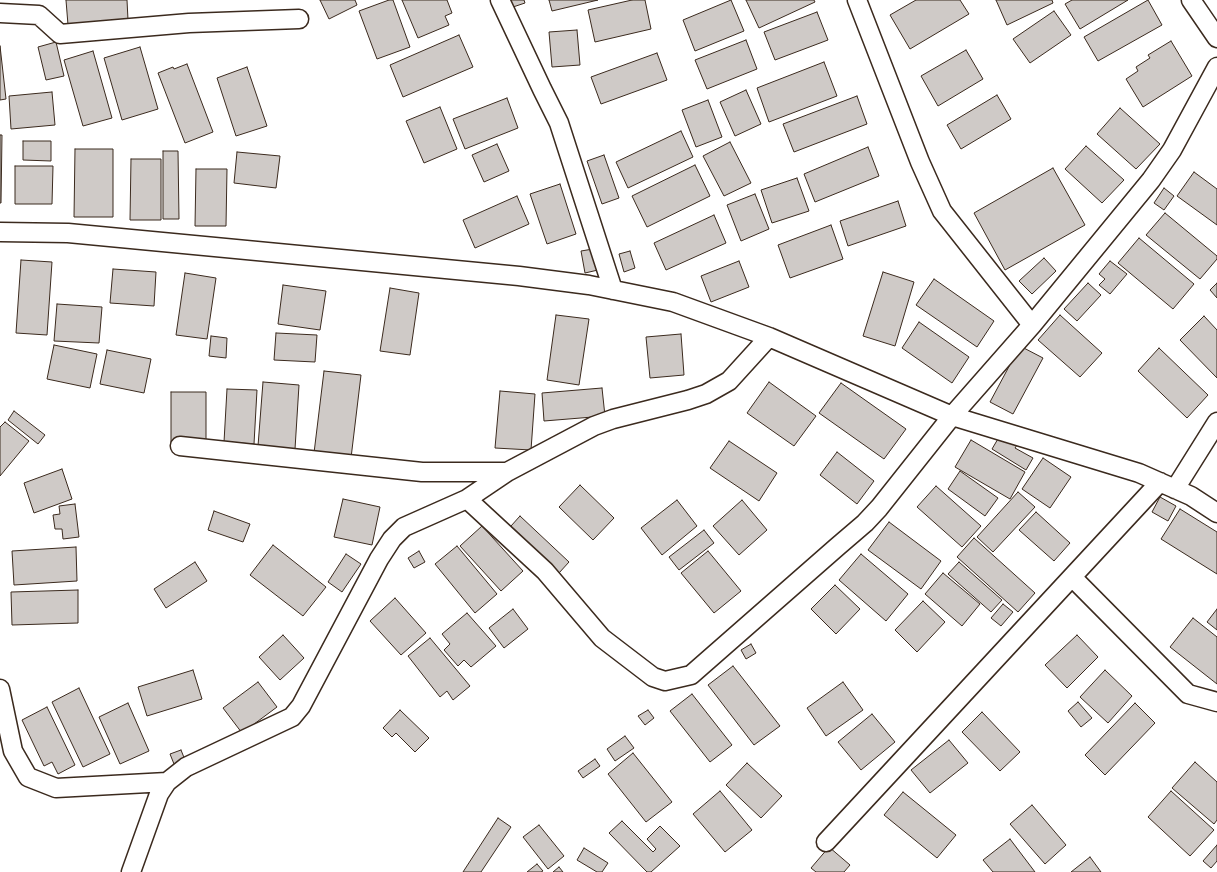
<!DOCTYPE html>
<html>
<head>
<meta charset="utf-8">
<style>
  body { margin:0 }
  canvas { display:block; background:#fff }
</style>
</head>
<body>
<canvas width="1217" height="872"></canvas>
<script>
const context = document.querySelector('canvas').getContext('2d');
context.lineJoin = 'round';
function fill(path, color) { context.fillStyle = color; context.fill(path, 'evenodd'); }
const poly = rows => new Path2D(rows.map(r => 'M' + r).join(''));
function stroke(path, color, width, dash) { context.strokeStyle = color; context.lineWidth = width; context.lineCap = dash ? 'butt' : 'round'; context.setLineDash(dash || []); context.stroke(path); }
const building = poly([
  [66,0,127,0,128,20,68,25,66,0],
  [320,0,355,0,357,5,329,19,320,0],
  [389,0,393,0,410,47,377,59,359,11,389,0],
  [402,0,447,0,452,13,445,16,449,25,418,38,402,0],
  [507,0,524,0,525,3,510,8,507,0],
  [549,0,598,0,552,11,549,0],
  [632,0,645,0,651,29,595,42,588,10,632,0],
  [731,0,744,31,695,51,683,20,731,0],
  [746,0,814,0,815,2,759,28,746,0],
  [916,0,960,0,969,14,910,49,890,15,916,0],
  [996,0,1052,0,1053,3,1007,25,996,0],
  [1072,0,1128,0,1080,29,1065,4,1072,0],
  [1148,0,1162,25,1098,61,1084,37,1148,0],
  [1054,11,1071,35,1030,63,1013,39,1054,11],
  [817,12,828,40,775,60,764,32,817,12],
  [577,30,580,65,552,67,549,32,577,30],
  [459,35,473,67,403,97,390,65,459,35],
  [746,40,757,69,707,89,695,60,746,40],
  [1171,41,1192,76,1143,107,1126,79,1138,71,1136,67,1150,58,1148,55,1171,41],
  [56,42,64,76,46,80,38,47,56,42],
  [0,46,6,99,0,100,0,46],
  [140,47,158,109,122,120,104,58,140,47],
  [966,50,983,79,938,106,921,76,966,50],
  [93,51,112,118,83,126,64,60,93,51],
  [657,53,667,80,601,104,591,77,657,53],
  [824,62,837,96,769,122,757,88,824,62],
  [187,64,213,132,185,143,158,73,173,67,174,69,187,64],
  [247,67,267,126,236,136,217,78,247,67],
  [746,90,761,124,735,136,720,102,746,90],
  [52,92,55,125,11,129,9,96,52,92],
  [997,95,1011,119,961,149,947,125,997,95],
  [857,96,867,124,794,152,783,124,857,96],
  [507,98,518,128,465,149,453,119,507,98],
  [708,100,722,137,696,147,682,110,708,100],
  [440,107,457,149,424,163,406,121,440,107],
  [1120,108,1160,144,1136,169,1097,134,1120,108],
  [681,131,693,157,628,188,616,162,681,131],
  [0,135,2,135,1,203,0,203,0,135],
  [23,141,51,141,51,161,23,160,23,141],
  [730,142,751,183,724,196,703,156,730,142],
  [497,144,509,171,484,182,472,155,497,144],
  [1086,146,1124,180,1102,203,1065,169,1086,146],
  [868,147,879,176,815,202,804,174,868,147],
  [75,149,113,149,113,217,74,217,75,149],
  [163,151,178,151,179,219,163,219,163,151],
  [237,152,280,156,276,188,234,183,237,152],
  [604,155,619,198,602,204,587,161,604,155],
  [131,159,161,159,161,220,130,220,131,159],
  [695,165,710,196,647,227,632,196,695,165],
  [15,166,53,166,52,204,15,204,15,166],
  [1053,168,1085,225,1005,270,974,213,1053,168],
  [196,169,227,169,226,226,195,226,196,169],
  [1194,172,1217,189,1217,225,1177,196,1194,172],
  [797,178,809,211,772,223,761,190,797,178],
  [560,184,576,234,547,244,530,194,560,184],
  [1164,188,1174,196,1164,210,1154,203,1164,188],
  [755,194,769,229,741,241,727,205,755,194],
  [517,196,529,224,475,248,463,220,517,196],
  [898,201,906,226,848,246,840,221,898,201],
  [1165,213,1217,256,1217,259,1200,279,1146,235,1165,213],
  [714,215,726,243,666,270,654,243,714,215],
  [831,225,843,259,790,278,778,245,831,225],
  [1139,238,1194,284,1173,309,1118,263,1139,238],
  [593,249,598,270,585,273,581,251,593,249],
  [630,251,635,268,624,272,619,254,630,251],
  [1044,258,1056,271,1032,294,1019,281,1044,258],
  [21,260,52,262,47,335,16,333,21,260],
  [739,261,749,287,711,302,701,276,739,261],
  [1110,261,1127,274,1110,294,1099,285,1105,279,1099,274,1110,261],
  [113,269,156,272,154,306,110,303,113,269],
  [883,272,914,282,895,346,863,336,883,272],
  [185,273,216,278,207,339,176,335,185,273],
  [934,279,994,321,977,347,916,305,934,279],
  [1088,283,1101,295,1077,321,1064,309,1088,283],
  [1217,283,1217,298,1210,290,1217,283],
  [283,285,326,291,320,330,278,324,283,285],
  [390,288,419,293,410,355,380,351,390,288],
  [57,304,102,307,99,343,54,341,57,304],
  [556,315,589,319,579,385,547,380,556,315],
  [1060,315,1102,353,1080,377,1038,340,1060,315],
  [1204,316,1217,330,1217,378,1180,340,1204,316],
  [919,322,969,357,952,383,902,348,919,322],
  [276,333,317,335,315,362,274,360,276,333],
  [681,334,684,375,650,378,646,337,681,334],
  [211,336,227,338,226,358,209,356,211,336],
  [54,345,97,354,90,388,47,379,54,345],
  [1020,346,1043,358,1013,414,990,402,1020,346],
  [1159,348,1208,395,1187,418,1138,371,1159,348],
  [107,350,151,359,144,393,100,384,107,350],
  [324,371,361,375,351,458,314,453,324,371],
  [263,382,299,385,295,449,258,446,263,382],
  [769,382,816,416,794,446,747,413,769,382],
  [841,383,906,429,884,459,819,413,841,383],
  [602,388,605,416,544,421,542,393,602,388],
  [227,389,257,390,254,444,224,442,227,389],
  [500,391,535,394,531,450,495,448,500,391],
  [171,392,206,392,206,445,171,445,171,392],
  [14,411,45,435,38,444,8,420,14,411],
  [5,422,29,441,0,476,0,427,5,422],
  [1002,432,1019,442,1015,448,1033,458,1026,470,992,449,1002,432],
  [971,440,1025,472,1010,499,955,467,971,440],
  [729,441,777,473,759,501,710,468,729,441],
  [837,452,874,481,857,504,820,475,837,452],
  [1043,458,1071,477,1050,508,1022,489,1043,458],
  [62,469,72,499,34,513,24,483,62,469],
  [960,471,998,498,985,516,948,489,960,471],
  [580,485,614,518,593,540,559,507,580,485],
  [936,486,981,526,962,547,917,507,936,486],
  [1018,492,1035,507,993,552,977,537,1018,492],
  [1160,497,1176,506,1168,521,1152,512,1160,497],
  [343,499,380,507,372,545,334,537,343,499],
  [677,500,697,526,662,555,641,528,677,500],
  [742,500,767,530,739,555,713,526,742,500],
  [75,504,79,537,63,539,62,529,55,529,53,515,60,514,59,506,75,504],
  [1180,509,1217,532,1217,574,1161,539,1180,509],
  [214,511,250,524,243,542,208,530,214,511],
  [1036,512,1070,543,1054,561,1019,530,1036,512],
  [520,516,569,562,559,573,511,526,520,516],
  [889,522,941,561,921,589,868,550,889,522],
  [482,526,523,571,501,591,460,546,482,526],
  [704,530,714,543,679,570,669,557,704,530],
  [974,538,1035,593,1018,612,957,557,974,538],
  [273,545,326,587,303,616,250,575,273,545],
  [457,546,497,594,475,613,435,564,457,546],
  [76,547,77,581,14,585,12,551,76,547],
  [419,551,425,562,414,568,408,558,419,551],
  [708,551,741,591,714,613,681,573,708,551],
  [346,554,361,564,342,592,328,582,346,554],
  [861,554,908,594,886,621,839,580,861,554],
  [195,562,207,581,166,608,154,589,195,562],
  [959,562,1002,600,991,612,948,574,959,562],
  [943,573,980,604,962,626,925,594,943,573],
  [835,585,860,609,836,634,811,609,835,585],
  [78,590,78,623,12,625,11,592,78,590],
  [395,598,426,633,401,655,370,621,395,598],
  [923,601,945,622,917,652,895,630,923,601],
  [1003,604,1013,612,1001,626,991,618,1003,604],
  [513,609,528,629,504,648,489,628,513,609],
  [1217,609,1217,630,1207,622,1217,609],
  [467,613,496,646,471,667,464,660,458,666,444,650,450,644,442,634,467,613],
  [1193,618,1217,637,1217,684,1170,647,1193,618],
  [283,635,304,658,280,680,259,657,283,635],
  [1077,635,1098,657,1067,688,1045,665,1077,635],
  [430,638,470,686,453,700,447,691,440,697,408,656,430,638],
  [751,644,756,653,746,659,741,650,751,644],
  [733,666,780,726,754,745,708,685,733,666],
  [193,670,202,699,147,716,138,687,193,670],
  [1105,670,1132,696,1108,723,1080,697,1105,670],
  [258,682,277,707,242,733,223,708,258,682],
  [843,682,863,710,826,736,807,708,843,682],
  [79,688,110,754,83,767,52,702,79,688],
  [692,694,732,745,710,762,670,711,692,694],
  [1078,702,1092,718,1081,727,1068,711,1078,702],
  [128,703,149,751,120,764,99,717,128,703],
  [1135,703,1155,723,1105,775,1085,755,1135,703],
  [47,707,75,765,58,774,52,762,44,766,22,720,47,707],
  [400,710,429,738,415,752,396,733,392,737,383,728,400,710],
  [648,710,654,718,645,725,638,716,648,710],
  [982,712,1020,752,1000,771,962,732,982,712],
  [872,714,895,742,861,770,838,742,872,714],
  [625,736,634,748,615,761,607,749,625,736],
  [949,740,968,763,930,793,911,770,949,740],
  [181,750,185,760,174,764,170,754,181,750],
  [633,753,672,802,646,822,608,774,633,753],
  [595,759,600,766,583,778,578,771,595,759],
  [1195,762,1217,782,1217,820,1214,824,1172,788,1195,762],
  [747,763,782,796,761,818,726,785,747,763],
  [720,791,752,830,725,852,693,814,720,791],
  [1171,791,1214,830,1190,856,1148,817,1171,791],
  [903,792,956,835,937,858,884,815,903,792],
  [1032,805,1066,845,1045,864,1010,824,1032,805],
  [498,818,511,827,481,872,463,872,498,818],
  [622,821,653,852,656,849,647,839,660,826,680,846,651,872,647,872,609,833,622,821],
  [539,825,564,856,548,869,523,837,539,825],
  [1010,839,1035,872,993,872,983,860,1010,839],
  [1217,845,1217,861,1211,868,1203,861,1217,845],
  [829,847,850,865,844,872,816,872,811,868,829,847],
  [584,848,608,863,602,872,597,872,577,860,584,848],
  [1090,857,1101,872,1071,872,1090,857],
  [537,864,543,871,541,872,527,872,537,864],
  [559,867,563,872,553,872,559,867]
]);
fill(building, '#cfcac7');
stroke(building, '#3b2a1e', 1);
const street = poly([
  [500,0,542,89,559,123,613,290],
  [857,0,920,162,942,211,1032,325],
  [1191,0,1217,38],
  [0,13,39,15,60,34,189,23,299,19],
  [0,232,68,233,519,276,589,285,673,302,769,337,952,416,1139,473,1191,496,1217,513],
  [180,446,422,472,507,472],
  [1175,489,1217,422],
  [467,499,545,571,602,638,653,677,665,681,691,675,837,547,865,523,879,508,952,416,1032,325,1151,180,1172,150,1217,67],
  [1072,577,1188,694,1217,702],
  [0,689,13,751,28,777,56,788,167,782],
  [826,842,1160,482],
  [131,872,159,794,167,782,186,767,292,717,301,706,379,559,392,539,404,527,467,499,507,472,594,426,613,419,688,400,706,394,729,381,769,337]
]);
stroke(street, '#3b2a1e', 21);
stroke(street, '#fff', 18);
</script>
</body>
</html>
